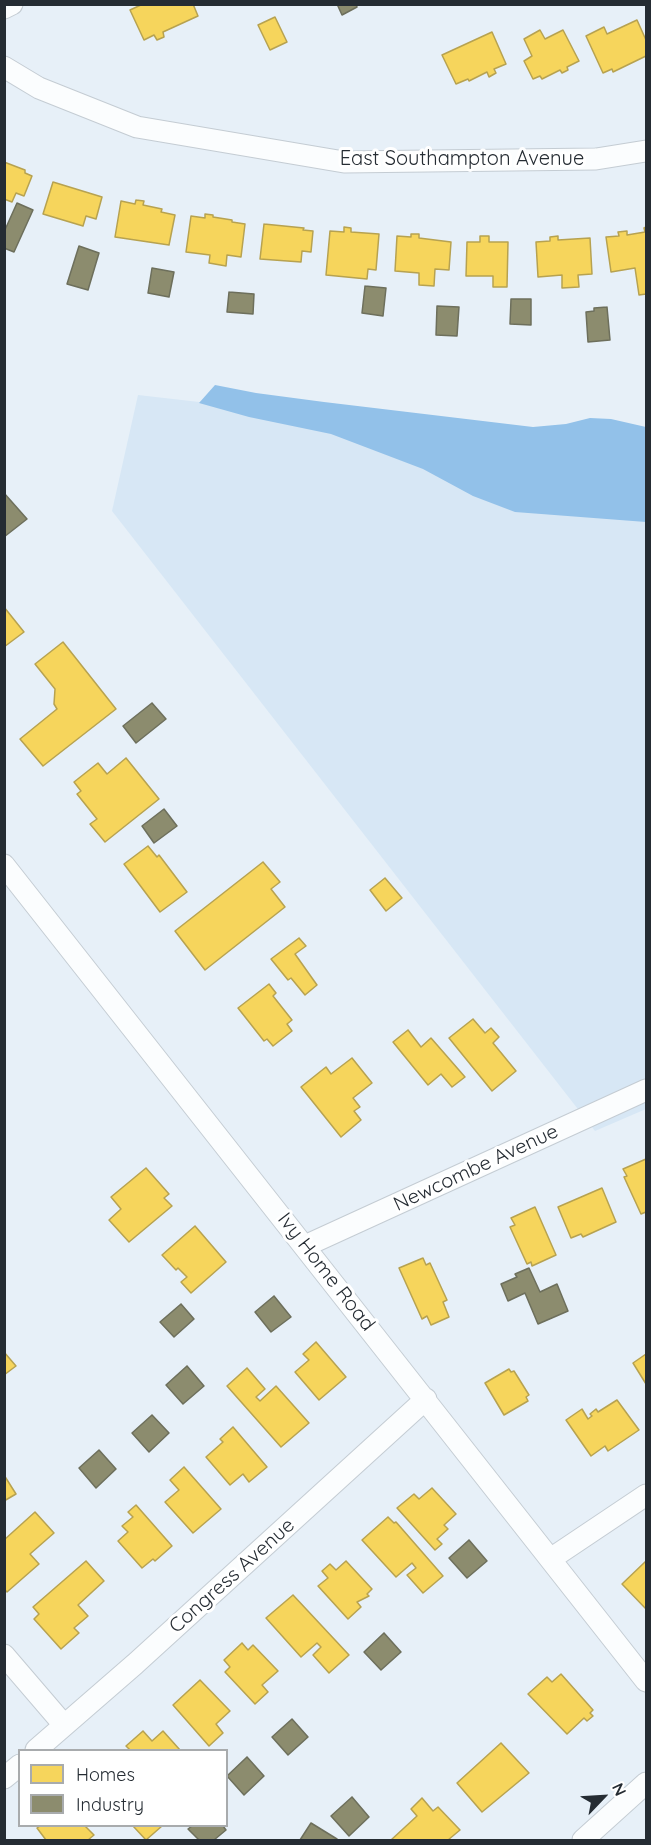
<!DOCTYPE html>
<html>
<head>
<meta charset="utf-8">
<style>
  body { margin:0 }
  #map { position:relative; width:651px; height:1845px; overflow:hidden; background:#e7f0f8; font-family:Quicksand,sans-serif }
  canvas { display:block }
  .frame { position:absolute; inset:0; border:6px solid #252c33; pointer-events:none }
  .legend { position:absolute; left:18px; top:1749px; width:210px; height:78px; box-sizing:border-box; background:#fff; border:2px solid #a8abad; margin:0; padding:8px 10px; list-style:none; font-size:18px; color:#252c33 }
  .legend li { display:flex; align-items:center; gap:12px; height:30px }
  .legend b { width:30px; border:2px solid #a8abad }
  .north { position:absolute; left:573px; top:1767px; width:60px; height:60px; -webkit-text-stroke:4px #fff; paint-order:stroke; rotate:65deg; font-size:16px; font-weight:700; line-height:24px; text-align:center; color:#252c33 }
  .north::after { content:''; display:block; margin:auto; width:21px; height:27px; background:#252c33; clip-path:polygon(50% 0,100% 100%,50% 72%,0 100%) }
</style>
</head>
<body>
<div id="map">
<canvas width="651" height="1845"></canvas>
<div class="frame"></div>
<ul class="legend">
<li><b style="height:16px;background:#f6d55c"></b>Homes</li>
<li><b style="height:16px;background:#8c8c6e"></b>Industry</li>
</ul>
<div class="north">N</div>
</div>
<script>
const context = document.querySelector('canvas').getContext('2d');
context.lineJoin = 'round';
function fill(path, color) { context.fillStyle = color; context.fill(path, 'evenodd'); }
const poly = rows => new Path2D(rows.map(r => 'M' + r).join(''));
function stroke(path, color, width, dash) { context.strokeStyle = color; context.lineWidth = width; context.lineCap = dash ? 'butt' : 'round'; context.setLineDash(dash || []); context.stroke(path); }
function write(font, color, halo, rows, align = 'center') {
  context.font = font + ' Quicksand,sans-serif'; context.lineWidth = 6; context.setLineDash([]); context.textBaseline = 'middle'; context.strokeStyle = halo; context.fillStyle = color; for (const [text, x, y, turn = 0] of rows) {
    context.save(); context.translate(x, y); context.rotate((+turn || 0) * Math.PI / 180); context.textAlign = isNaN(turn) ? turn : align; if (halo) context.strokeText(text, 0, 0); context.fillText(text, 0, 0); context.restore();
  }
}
fill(poly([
  [138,395,243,407,646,471,646,1109,595,1131,112,511]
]), '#d7e7f5');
fill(poly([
  [215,385,256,393,324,402,533,427,566,424,590,418,611,419,646,427,646,522,515,512,473,496,423,469,331,434,249,417,199,403]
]), '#92c1e9');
const homes = poly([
  [143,4,193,4,198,16,163,32,164,37,157,40,154,35,144,40,130,10,143,4],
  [275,17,287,42,270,50,258,25,275,17],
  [637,20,646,40,646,56,613,72,612,69,603,73,586,36,604,27,607,34,637,20],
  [540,30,545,39,563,30,579,61,567,67,568,70,562,73,560,70,542,79,540,76,533,79,524,61,532,56,524,39,540,30],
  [492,32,506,64,494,69,496,73,489,77,487,72,469,81,468,79,456,84,442,55,492,32],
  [4,162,25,170,25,173,32,176,24,196,16,193,12,202,4,199,4,162],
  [53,182,102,197,96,219,86,216,83,226,43,214,53,182],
  [136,200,144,201,143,205,162,209,161,212,175,215,169,245,115,237,121,201,135,204,136,200],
  [205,214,213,215,213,217,232,220,232,222,245,224,241,257,227,255,226,266,209,263,210,255,186,252,191,216,205,218,205,214],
  [264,224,304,228,303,230,313,231,311,252,302,251,301,262,260,259,264,224],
  [344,227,351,228,351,232,379,234,376,270,368,269,367,279,326,275,330,231,344,232,344,227],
  [646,227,646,294,639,295,635,268,611,272,606,237,619,236,618,232,627,231,627,235,645,232,644,228,646,227],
  [411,234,419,234,419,238,451,242,449,270,435,269,434,286,419,285,419,273,395,271,397,236,411,237,411,234],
  [480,236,489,236,489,242,508,242,507,287,493,287,493,276,466,276,467,242,480,242,480,236],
  [558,236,558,240,590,238,592,274,578,275,579,287,562,288,562,275,538,277,536,242,550,241,550,237,558,236],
  [4,607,24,632,4,647,4,607],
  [63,642,116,709,43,766,20,739,57,709,54,704,55,689,35,664,63,642],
  [126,758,159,799,105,842,90,824,97,819,77,794,81,791,74,782,98,763,107,774,126,758],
  [148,846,157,857,159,855,187,892,160,912,124,864,148,846],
  [263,862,280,882,271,889,285,907,205,970,175,931,263,862],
  [385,878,402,898,386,911,370,890,385,878],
  [299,938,306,946,295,954,317,985,305,995,291,978,288,980,271,959,299,938],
  [269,984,276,993,273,996,292,1020,287,1024,292,1031,273,1046,267,1039,264,1041,238,1008,269,984],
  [473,1019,485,1033,491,1028,499,1037,493,1043,516,1071,492,1091,449,1038,473,1019],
  [408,1030,421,1047,431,1038,465,1077,452,1087,441,1074,428,1085,393,1042,408,1030],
  [352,1058,372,1083,353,1098,360,1107,354,1111,361,1120,341,1137,301,1087,326,1067,331,1074,352,1058],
  [646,1159,646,1212,641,1214,624,1177,627,1176,623,1169,646,1159],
  [146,1168,169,1194,164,1198,172,1206,129,1242,109,1220,121,1209,111,1197,146,1168],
  [602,1188,616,1222,583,1237,581,1234,571,1238,558,1207,602,1188],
  [535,1207,556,1255,532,1266,531,1262,527,1264,510,1227,515,1225,511,1218,535,1207],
  [195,1226,226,1262,191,1293,181,1282,187,1277,178,1268,176,1270,162,1255,195,1226],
  [423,1258,426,1265,430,1263,447,1300,443,1302,449,1317,431,1325,427,1316,422,1319,399,1268,423,1258],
  [316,1342,346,1377,319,1400,295,1372,309,1360,303,1354,316,1342],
  [4,1352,16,1366,4,1375,4,1352],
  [646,1354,646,1384,633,1363,646,1354],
  [247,1368,265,1389,256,1397,260,1401,276,1386,309,1423,281,1447,227,1386,247,1368],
  [509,1369,511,1372,514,1371,529,1395,526,1397,528,1401,504,1415,485,1383,509,1369],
  [617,1400,639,1430,608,1451,605,1446,591,1456,566,1420,582,1409,588,1419,592,1416,590,1414,596,1409,598,1412,617,1400],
  [233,1427,267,1467,249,1482,243,1474,230,1485,206,1457,223,1442,220,1439,233,1427],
  [184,1467,221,1509,193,1533,165,1502,179,1490,170,1480,184,1467],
  [4,1475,16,1494,4,1501,4,1475],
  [432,1488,456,1514,444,1525,448,1529,437,1539,442,1544,435,1550,397,1508,414,1494,419,1499,432,1488],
  [136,1505,172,1546,155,1561,153,1559,142,1568,118,1541,128,1532,122,1526,133,1517,128,1512,136,1505],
  [35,1512,54,1533,30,1554,39,1564,7,1592,4,1589,4,1540,35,1512],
  [388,1517,394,1523,396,1522,443,1576,423,1593,407,1575,416,1568,412,1563,396,1577,362,1540,388,1517],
  [86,1561,104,1581,78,1605,88,1616,74,1628,79,1633,61,1649,34,1619,39,1614,33,1607,86,1561],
  [346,1561,372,1589,367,1594,369,1596,357,1602,361,1607,348,1619,318,1586,328,1578,322,1571,330,1564,336,1570,346,1561],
  [646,1561,646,1609,622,1584,646,1561],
  [293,1595,349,1655,329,1673,313,1655,321,1647,317,1643,301,1657,266,1618,293,1595],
  [242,1643,248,1650,253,1645,278,1671,262,1685,268,1692,255,1704,225,1672,230,1667,224,1660,242,1643],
  [561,1674,593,1710,590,1713,593,1716,587,1721,584,1718,567,1734,528,1694,547,1677,552,1682,561,1674],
  [200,1680,230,1711,216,1724,223,1733,209,1746,173,1705,200,1680],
  [143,1731,152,1741,163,1731,180,1750,130,1750,126,1746,143,1731],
  [501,1743,529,1773,482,1812,457,1783,501,1743],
  [422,1798,433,1811,438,1807,460,1830,448,1840,391,1840,417,1816,411,1809,422,1798],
  [40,1826,85,1826,94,1835,88,1840,46,1840,37,1828,40,1826],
  [133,1826,162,1826,146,1840,133,1826]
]);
fill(homes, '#f6d55c');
stroke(homes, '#b7a250', 1.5);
const industry = poly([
  [337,4,356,4,357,7,342,15,337,4],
  [17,203,33,210,14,252,4,248,4,232,17,203],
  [79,246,99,253,88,290,67,284,79,246],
  [152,268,174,272,169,297,148,293,152,268],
  [365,286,386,288,383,316,362,313,365,286],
  [229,292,254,294,253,314,227,312,229,292],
  [511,299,531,299,531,325,510,324,511,299],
  [437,306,459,307,457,336,436,335,437,306],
  [607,307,610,340,588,342,586,312,594,311,594,308,607,307],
  [4,493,27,519,4,537,4,493],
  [152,703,166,719,136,743,123,726,152,703],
  [164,809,177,826,154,843,142,826,164,809],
  [529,1268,540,1292,557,1284,568,1311,538,1324,525,1293,508,1301,501,1284,517,1277,515,1274,529,1268],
  [274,1296,291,1317,271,1332,255,1312,274,1296],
  [181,1304,194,1319,174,1337,160,1322,181,1304],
  [187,1366,204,1386,183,1404,166,1385,187,1366],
  [152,1415,169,1433,149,1452,132,1433,152,1415],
  [99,1450,116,1469,96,1488,79,1468,99,1450],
  [469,1540,487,1561,467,1578,449,1558,469,1540],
  [384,1633,401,1652,381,1670,364,1652,384,1633],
  [292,1719,308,1737,288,1755,272,1737,292,1719],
  [247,1757,264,1776,244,1795,227,1776,247,1757],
  [352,1797,369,1817,349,1836,331,1816,352,1797],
  [311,1823,337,1839,336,1840,300,1840,311,1823],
  [192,1826,223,1826,226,1830,214,1840,199,1840,188,1829,192,1826]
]);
fill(industry, '#8c8c6e');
stroke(industry, '#6d6f5c', 1.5);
const street = poly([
  [4,8,12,4],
  [4,67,39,88,137,127,344,162,596,159,646,151],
  [4,865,646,1681],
  [305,1246,646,1090],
  [552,1558,646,1495],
  [4,1655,64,1725],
  [36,1750,135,1664,426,1399],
  [4,1778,20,1765],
  [583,1840,646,1783]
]);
stroke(street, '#c4ccd3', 23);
stroke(street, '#fbfdfe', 21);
write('20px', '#252c33', '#fff', [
  ["East Southampton Avenue",462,159],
  ["Newcombe Avenue",476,1168,-25],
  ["Ivy Home Road",326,1272,52],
  ["Congress Avenue",232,1576,-42]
]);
</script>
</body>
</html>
